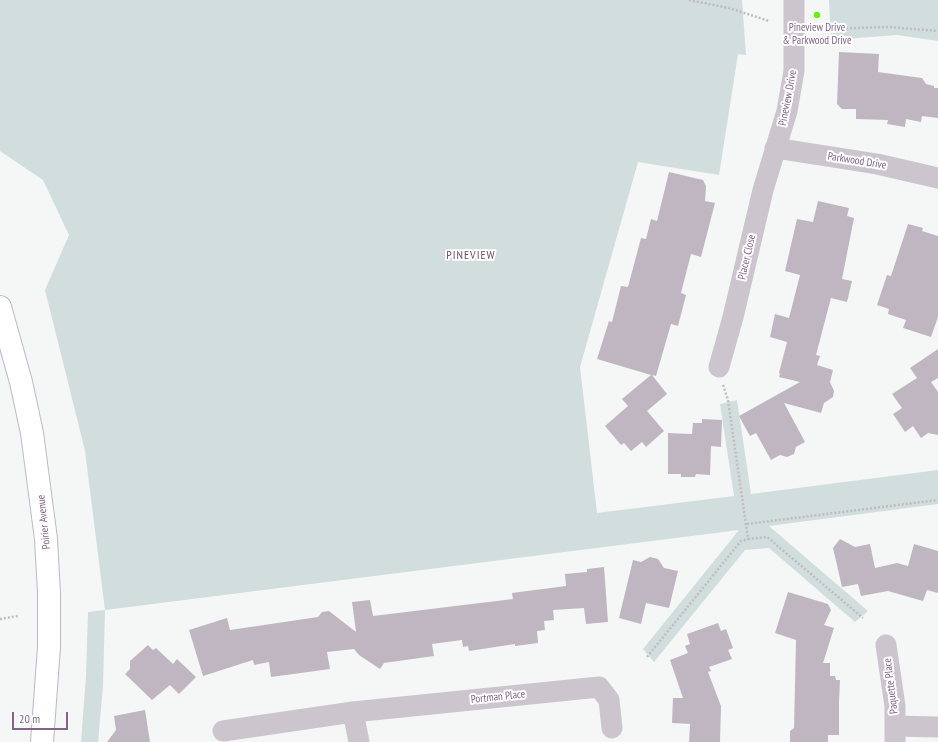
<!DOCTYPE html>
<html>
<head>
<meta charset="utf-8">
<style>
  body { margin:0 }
  #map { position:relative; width:938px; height:742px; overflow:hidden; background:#f4f7f5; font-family:"PT Sans Narrow",sans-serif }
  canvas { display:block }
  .scale { position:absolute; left:12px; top:712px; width:56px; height:18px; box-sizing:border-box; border:2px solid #836488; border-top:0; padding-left:5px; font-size:12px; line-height:14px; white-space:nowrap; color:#836488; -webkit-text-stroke:3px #fff; paint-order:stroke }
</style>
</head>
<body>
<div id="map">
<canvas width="938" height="742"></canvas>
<div class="scale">20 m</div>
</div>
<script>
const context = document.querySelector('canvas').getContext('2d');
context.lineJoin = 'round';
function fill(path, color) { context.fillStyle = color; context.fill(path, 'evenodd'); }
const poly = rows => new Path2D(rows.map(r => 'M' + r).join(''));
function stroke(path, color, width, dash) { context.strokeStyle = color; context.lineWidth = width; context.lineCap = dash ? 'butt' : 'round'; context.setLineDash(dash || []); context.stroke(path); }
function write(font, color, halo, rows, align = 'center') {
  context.font = font + ' "PT Sans Narrow",sans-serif'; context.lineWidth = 4; context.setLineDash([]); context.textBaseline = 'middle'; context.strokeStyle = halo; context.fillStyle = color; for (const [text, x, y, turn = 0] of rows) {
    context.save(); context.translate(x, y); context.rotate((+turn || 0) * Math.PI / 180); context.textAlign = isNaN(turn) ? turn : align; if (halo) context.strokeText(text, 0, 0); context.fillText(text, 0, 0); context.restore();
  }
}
fill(poly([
  [0,0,742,0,746,55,738,54,719,175,638,162,580,367,597,513,734,496,720,404,737,400,751,494,938,470,938,504,769,526,868,611,855,622,769,548,745,550,654,662,643,649,739,530,105,610,103,686,98,742,81,742,86,676,88,612,105,610,85,451,45,290,69,235,43,180,0,151],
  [829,0,938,0,938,41,897,35,831,40]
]), '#d2dddd');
fill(poly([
  [839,52,879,54,878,72,922,78,926,84,934,86,934,88,938,88,938,118,922,116,921,122,906,119,905,127,887,124,888,120,856,119,856,109,842,109,837,104],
  [669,172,703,180,706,186,705,201,715,203,701,257,691,254,681,293,686,295,678,326,671,324,656,376,652,375,667,394,647,411,664,431,646,447,642,442,631,451,624,443,621,445,605,426,628,406,622,399,651,375,597,359,609,321,612,322,621,286,628,287,641,238,646,239,651,219,657,221],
  [818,201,849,208,847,216,854,218,842,279,852,281,847,302,831,298,816,355,820,356,817,365,833,370,830,382,834,391,833,397,824,403,821,413,784,403,805,442,796,447,794,454,787,457,780,455,771,460,756,433,750,436,739,416,800,382,779,377,780,374,779,373,787,342,770,337,775,314,789,318,800,275,785,271,797,219,813,222],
  [908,224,923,228,922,231,938,236,938,317,931,337,903,328,906,320,888,314,889,309,877,305,887,275,891,276],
  [938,349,938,378,931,382,938,392,938,435,928,433,921,438,913,426,905,432,893,414,902,408,892,394,917,378,910,368],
  [702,419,722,420,721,447,711,446,710,475,696,474,695,477,681,477,681,474,668,474,668,433,692,434,693,423,702,423],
  [840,539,855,547,870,544,875,568,897,563,908,566,914,544,938,551,938,593,927,590,923,601,888,591,861,596,858,584,842,587,833,548],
  [650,557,658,559,664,568,678,571,669,608,646,603,641,624,619,618,633,560,641,562],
  [604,567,608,622,586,624,584,608,553,610,554,620,544,621,545,630,537,631,538,643,515,646,515,644,469,651,468,646,463,647,462,640,432,644,434,656,384,663,380,669,359,655,354,649,327,652,330,669,271,677,269,662,254,665,253,660,203,676,189,630,227,618,230,630,318,617,322,612,329,611,356,632,352,602,370,600,373,616,513,599,512,593,566,586,565,574,587,572,587,569],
  [788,592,828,604,831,610,824,625,834,628,823,663,830,663,830,676,835,676,836,680,840,680,839,702,839,735,828,735,828,742,790,742,790,731,794,728,796,640,775,633],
  [718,623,721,631,726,629,733,648,728,650,732,659,709,667,711,671,708,672,721,706,720,742,689,742,690,724,672,723,673,698,683,698,670,660,688,653,685,646,690,644,687,634],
  [148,645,153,650,156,648,173,664,177,659,196,677,179,694,170,685,152,700,125,674,130,669,130,661],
  [145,710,150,742,107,742,116,730,114,716]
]), '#c0b6c2');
const major = poly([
  [0,307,21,382,32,433,46,539,49,593,49,647,42,742]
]);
stroke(major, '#bfb8c0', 24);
stroke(poly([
  [689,0,729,8,769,21],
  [822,29,888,27,938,31],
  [723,385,728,400,748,539,767,537,863,618],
  [747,524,938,500],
  [0,619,18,616],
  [647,657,741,541,748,539]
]), '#c1bcc2', 2.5, [2, 2]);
stroke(poly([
  [775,148,877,164,938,178],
  [719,367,733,317,763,190,787,111,794,71,794,0],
  [886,645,895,706,895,742],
  [353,712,359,742],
  [895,726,938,727],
  [223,731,353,712,599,687,609,700,612,728]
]), '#ccc5cd', 21);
stroke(major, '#fff', 22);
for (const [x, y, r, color] of [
  [817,15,4,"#61f219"]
]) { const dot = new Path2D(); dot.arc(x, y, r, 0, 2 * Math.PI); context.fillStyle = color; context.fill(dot); stroke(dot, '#fff', 1.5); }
write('11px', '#836488', '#fff', [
  ["Pineview Drive",817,28],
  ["& Parkwood Drive",817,41]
]);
write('11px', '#836488', '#fff', [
  ["Pineview Drive",788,98,-79],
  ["Parkwood Drive",857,161,9],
  ["Placer Close",747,257,-77],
  ["Poirier Avenue",44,522,-96],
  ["Paquette Place",891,686,-97],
  ["Portman Place",498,697,-6]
]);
context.letterSpacing = '1px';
write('12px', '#69526c', '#fff', [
  ["PINEVIEW",471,256]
]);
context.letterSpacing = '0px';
</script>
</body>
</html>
